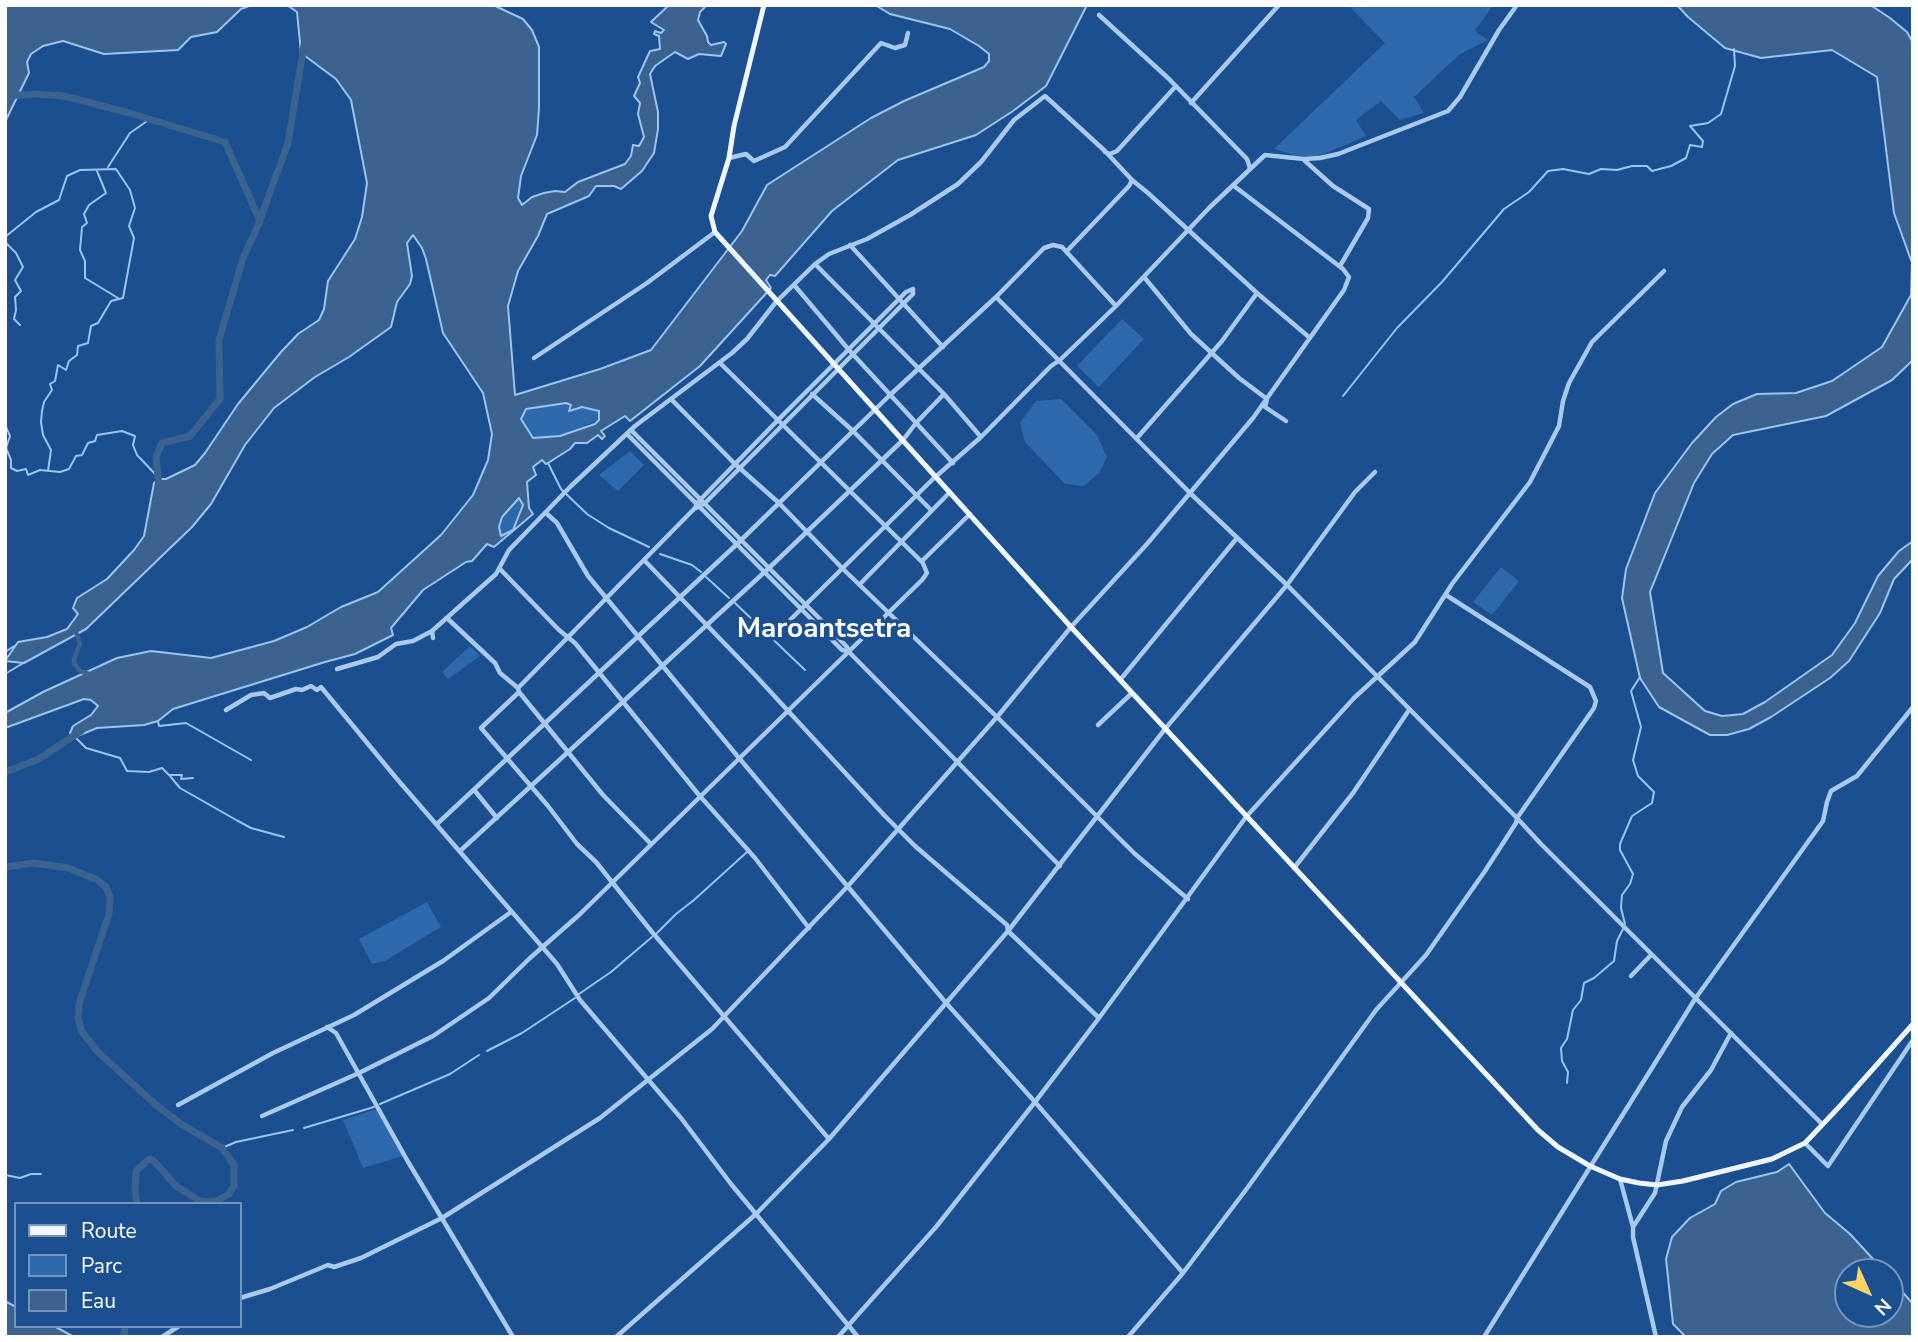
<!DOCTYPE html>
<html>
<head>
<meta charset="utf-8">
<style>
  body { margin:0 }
  #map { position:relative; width:1918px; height:1342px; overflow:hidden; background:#1b4f8f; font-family:"Nunito Sans",sans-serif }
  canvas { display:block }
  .frame { position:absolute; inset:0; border:7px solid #fff; pointer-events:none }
  .legend { position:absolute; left:14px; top:1202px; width:228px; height:126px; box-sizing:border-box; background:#1b4f8f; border:2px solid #7695bc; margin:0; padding:9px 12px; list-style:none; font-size:21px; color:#fff }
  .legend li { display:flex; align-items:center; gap:14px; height:35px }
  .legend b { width:35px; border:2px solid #7695bc }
  .north { position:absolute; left:1834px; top:1258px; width:70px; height:70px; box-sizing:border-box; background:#1b4f8f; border:2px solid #7695bc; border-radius:50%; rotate:135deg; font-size:19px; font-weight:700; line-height:28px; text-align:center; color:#fff }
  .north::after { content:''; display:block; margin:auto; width:24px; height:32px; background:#ffd166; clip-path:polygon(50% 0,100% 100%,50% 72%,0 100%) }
</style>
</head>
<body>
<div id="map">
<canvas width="1918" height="1342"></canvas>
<div class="frame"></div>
<ul class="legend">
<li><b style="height:9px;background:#f0f6ff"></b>Route</li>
<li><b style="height:19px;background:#2e69ad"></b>Parc</li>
<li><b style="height:19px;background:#3c6290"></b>Eau</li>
</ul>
<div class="north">N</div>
</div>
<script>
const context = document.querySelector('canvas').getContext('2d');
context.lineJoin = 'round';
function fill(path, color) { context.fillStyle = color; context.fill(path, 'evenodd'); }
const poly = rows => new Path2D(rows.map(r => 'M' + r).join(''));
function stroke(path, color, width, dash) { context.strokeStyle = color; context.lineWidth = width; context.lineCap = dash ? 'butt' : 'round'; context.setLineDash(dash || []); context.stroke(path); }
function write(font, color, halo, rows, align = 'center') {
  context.font = font + ' "Nunito Sans",sans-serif'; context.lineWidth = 7; context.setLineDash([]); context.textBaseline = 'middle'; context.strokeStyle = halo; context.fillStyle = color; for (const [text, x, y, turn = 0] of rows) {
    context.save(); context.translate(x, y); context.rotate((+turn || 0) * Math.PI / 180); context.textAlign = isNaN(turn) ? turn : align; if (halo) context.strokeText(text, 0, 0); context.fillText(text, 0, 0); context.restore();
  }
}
fill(poly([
  [1348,5,1493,5,1475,31,1488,40,1460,54,1414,97,1424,113,1400,120,1381,101,1356,120,1366,136,1319,156,1298,156,1274,149,1385,43],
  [1122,319,1144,339,1099,387,1077,366],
  [1061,399,1097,435,1107,457,1099,473,1084,486,1065,484,1025,442,1020,423,1036,401],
  [566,403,571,405,569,410,582,407,599,411,599,420,560,436,533,438,521,419,526,409],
  [630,451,644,465,618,491,599,475],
  [519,498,523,505,513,530,501,537,499,527,502,517],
  [1501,567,1519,581,1492,615,1473,602],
  [470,646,480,656,448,679,442,672],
  [427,902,441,927,385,961,372,964,359,939],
  [377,1109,403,1156,363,1168,343,1120]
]), '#2e69ad');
const water = poly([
  [5,5,252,5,241,9,217,32,191,37,178,50,104,54,63,41,43,46,31,54,27,62,29,73,5,122,5,5],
  [287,5,493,5,523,19,532,30,539,47,539,108,537,135,521,176,518,198,522,205,532,197,544,193,555,191,565,192,578,182,625,164,631,156,633,145,639,146,644,137,638,114,640,103,634,96,640,83,638,77,650,51,660,49,659,36,654,34,655,31,661,33,664,30,651,22,669,5,707,5,700,12,698,20,707,36,708,42,711,45,724,42,726,44,721,56,699,54,688,59,675,52,655,66,650,74,658,112,658,129,654,153,642,171,621,189,614,186,596,186,589,196,547,214,538,236,518,271,508,306,515,395,600,369,651,350,742,231,767,185,871,118,904,101,984,67,989,61,989,54,979,46,950,29,890,14,875,5,1087,5,1046,86,1013,111,976,135,898,160,832,211,775,276,770,275,766,280,771,288,700,366,630,421,625,416,601,431,605,436,602,439,598,435,587,443,575,443,570,449,548,463,546,464,542,460,533,467,536,475,527,482,529,508,533,514,494,547,487,544,472,561,466,562,423,590,391,628,393,635,355,654,325,662,173,709,158,721,144,725,97,728,75,737,70,733,73,726,91,715,98,706,91,700,84,699,5,728,5,713,43,692,117,658,151,651,211,658,274,641,307,627,341,607,378,592,441,535,473,495,488,460,492,434,483,393,443,333,426,259,422,248,413,235,407,243,412,276,410,284,397,302,391,327,349,357,315,377,274,408,245,445,211,504,192,527,86,629,24,663,5,661,18,642,47,637,67,629,78,614,73,608,77,598,107,579,134,550,144,536,154,483,159,479,166,479,195,465,205,453,238,404,281,352,298,334,319,320,324,309,328,281,355,239,362,217,367,183,351,100,336,79,301,53,297,12,287,5],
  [566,403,571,405,569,411,582,407,599,411,599,420,595,424,560,436,533,438,521,419,526,409,566,403],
  [519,498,523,505,513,530,501,536,499,527,502,517,519,498],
  [1677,5,1866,5,1872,6,1890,18,1907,32,1913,43,1913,360,1892,380,1826,416,1733,435,1712,454,1694,483,1650,592,1663,673,1705,711,1722,716,1743,714,1765,702,1832,655,1855,623,1878,576,1899,551,1913,541,1913,559,1894,579,1880,613,1849,661,1830,678,1771,717,1749,729,1727,735,1710,735,1659,707,1640,678,1622,598,1626,569,1655,493,1692,443,1716,417,1733,404,1757,394,1796,393,1832,381,1882,347,1911,295,1912,263,1894,213,1877,77,1832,50,1761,58,1725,48,1688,17,1677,5],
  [1789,1164,1825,1213,1850,1234,1885,1272,1848,1272,1848,1314,1890,1314,1890,1278,1913,1304,1913,1337,1686,1337,1673,1324,1666,1259,1672,1237,1690,1218,1715,1204,1721,1191,1736,1182,1777,1172,1789,1164],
  [5,1301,16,1307,16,1326,54,1326,74,1337,5,1337,5,1301]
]);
fill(water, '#3c6290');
stroke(water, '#9cc4f0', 2);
stroke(poly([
  [108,167,130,133,150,119],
  [97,171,106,193,89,205,84,214,87,223,82,227,80,250,85,261,85,278,118,298],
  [5,237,36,212,59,200,67,176,80,170,116,169,130,190,135,208,129,226,134,238,123,298,111,301,98,323,91,326,88,343,78,346,77,355,69,361,66,370,58,365,55,381,50,384,52,390,44,402,42,411,41,422,43,435,51,450,48,471],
  [5,242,16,253,23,267,15,280,21,291,15,297,16,310,14,319,20,325],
  [1343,396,1397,328,1442,282,1504,209,1529,192,1548,171,1563,169,1589,174,1601,169,1617,170,1632,166,1647,166,1652,171,1671,166,1686,158,1690,145,1702,147,1703,141,1690,126,1708,123,1721,114,1735,66,1734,49],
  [5,425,10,436,6,448,11,460,11,468,17,471,26,469,28,475,40,470,60,472,69,469,76,456,82,455,88,443,95,441,97,435,122,431,135,436,133,445,137,455,158,477],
  [548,463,561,489,587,514,609,528,649,547],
  [660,554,692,565,701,572],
  [706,577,729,598],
  [735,603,805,670],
  [5,652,16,645],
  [5,674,25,662],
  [158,721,159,726,186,723,251,760],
  [74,736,86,748,120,758,127,771,149,772,162,768,169,775,182,775,181,779,193,778],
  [170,776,180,788,238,821,251,828,284,837],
  [1625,924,1621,908,1622,895,1630,884,1633,874,1620,850,1620,844,1632,816,1652,803,1654,792,1638,776,1633,760,1641,727,1631,691,1640,677],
  [656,934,676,914,694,900,747,852],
  [579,994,611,972,652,937],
  [487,1051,522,1033,575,998],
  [1567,1083,1568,1072,1562,1061,1561,1048,1567,1039,1573,1010,1581,1000,1584,983,1594,978,1614,961,1617,941,1623,929],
  [380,1104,450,1074,479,1055],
  [304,1128,374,1107],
  [222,1148,236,1142,293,1130],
  [5,1175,20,1178,31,1174,41,1174]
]), '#9cc4f0', 2);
stroke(poly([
  [75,630,80,643,74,659,74,663,80,671,92,675]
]), '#3c6290', 4.5);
stroke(poly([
  [5,96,37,94,64,96,126,112,225,142,260,221,243,258,219,340,220,399,190,436,162,443,156,457,159,486],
  [260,220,288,143,304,45],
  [5,772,39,759,81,731],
  [5,867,34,863,68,868,96,879,106,887,110,897,109,914,79,1004,78,1018,82,1032,99,1053,155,1104,181,1124,222,1148,234,1165,234,1186,229,1194,217,1201,210,1202,200,1201,176,1186,153,1160,149,1159,136,1171,135,1190,137,1204],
  [124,1337,125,1326]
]), '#3c6290', 7);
stroke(poly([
  [1099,15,1168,78,1247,159,1250,168],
  [1191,103,1279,5],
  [1105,152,1110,154,1117,151,1176,86],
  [729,158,746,154,754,161,785,147,881,43,895,48,905,45,908,33],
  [1304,160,1333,186,1369,209,1368,218,1340,266],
  [1132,180,1148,193,1257,293,1310,338],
  [850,245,943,347],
  [815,264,944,394,981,437],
  [1144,277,1191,334,1239,378,1267,399,1265,407,1286,421],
  [795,286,849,350,953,463],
  [996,297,1190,493,1287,585,1517,818,1541,844,1822,1124],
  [534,358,647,283,715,232],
  [720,363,922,562],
  [812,394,853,431,931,510],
  [672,400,735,464,779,503,843,569,997,717,1135,854,1188,899],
  [631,430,824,623,847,647,848,651,1060,866],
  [627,434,842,650,847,651],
  [1137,438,1222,341,1257,293],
  [696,508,705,503,913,294,913,289],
  [546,513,557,523,588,576,739,758,947,1004,1035,1102,1183,1273],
  [644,560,755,675,884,815,915,846,1007,925,1008,931,1099,1018],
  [500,569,559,630,575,643,699,795,755,858,809,928],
  [860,584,950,492],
  [448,619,495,663,500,673,518,688],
  [786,624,933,479,981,437,1051,366,1060,360,1116,306,1209,208,1265,155,1304,159,1320,158,1338,154,1448,111,1460,97,1499,30,1517,5],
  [433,638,432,631,496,574,509,550,570,487,635,426,732,353,747,339,776,302,815,264,829,254,867,239,910,215,958,184,981,162,1014,120,1045,96,1105,151,1132,180,1129,186,1067,251],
  [337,669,378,657,396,644,413,641,432,631],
  [1120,680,1237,538],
  [519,692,603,795,651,844],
  [226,710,251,695,264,693,270,698,296,689,302,690,311,686,317,690,321,687,397,779,557,964,580,1000,681,1118,731,1184,858,1337],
  [1098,725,1132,693],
  [475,791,497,818],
  [437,824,737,544,890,395,996,297,1044,248,1053,245,1062,247,1116,306],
  [460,851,769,568,903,440,916,423,944,394],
  [1294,868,1353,793,1409,710],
  [1631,976,1651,955],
  [327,1027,336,1033,407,1160,513,1337],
  [178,1105,273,1053,354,1015,443,961,511,912],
  [262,1116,359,1073,433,1036,489,998,530,958,579,915,922,580,927,573,922,561,970,514],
  [829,1139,652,932,596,862,577,844,548,806,481,728,519,692,518,688,695,508,697,503,778,420,906,292,913,289],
  [1805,1143,1828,1166,1913,1040],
  [1620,1179,1633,1227,1633,1237,1656,1337],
  [1633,1227,1655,1193,1666,1141,1682,1107,1711,1070,1731,1033],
  [240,1298,270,1289,328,1265,334,1267,361,1258,442,1218,600,1118,712,1029,848,886,997,717,1071,627,1147,544,1253,418,1344,290,1349,277,1343,269,1234,186],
  [162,1337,179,1326],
  [616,1337,756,1214,829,1139,1008,931,1165,729,1287,585,1355,492,1375,472],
  [838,1337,936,1227,1035,1102,1099,1018,1246,817,1354,698,1415,642,1452,584,1530,482,1559,426,1563,401,1569,383,1592,342,1664,271],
  [1128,1337,1183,1273,1248,1187,1376,1010,1426,955,1485,871,1516,823,1517,818,1594,708,1596,701,1590,687,1446,595],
  [1484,1337,1695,999,1823,821,1827,802,1831,791,1857,776,1913,707]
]), '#a9c9ee', 4.5);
stroke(poly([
  [764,5,734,126,729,158,711,216,715,232,1071,627,1538,1130,1558,1147,1590,1166,1620,1179,1639,1183,1657,1185,1683,1181,1772,1159,1805,1143,1840,1106,1913,1024]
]), '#f0f6ff', 5);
write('bold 28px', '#fff', '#1b4f8f', [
  ["Maroantsetra",824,630]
]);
</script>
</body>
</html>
